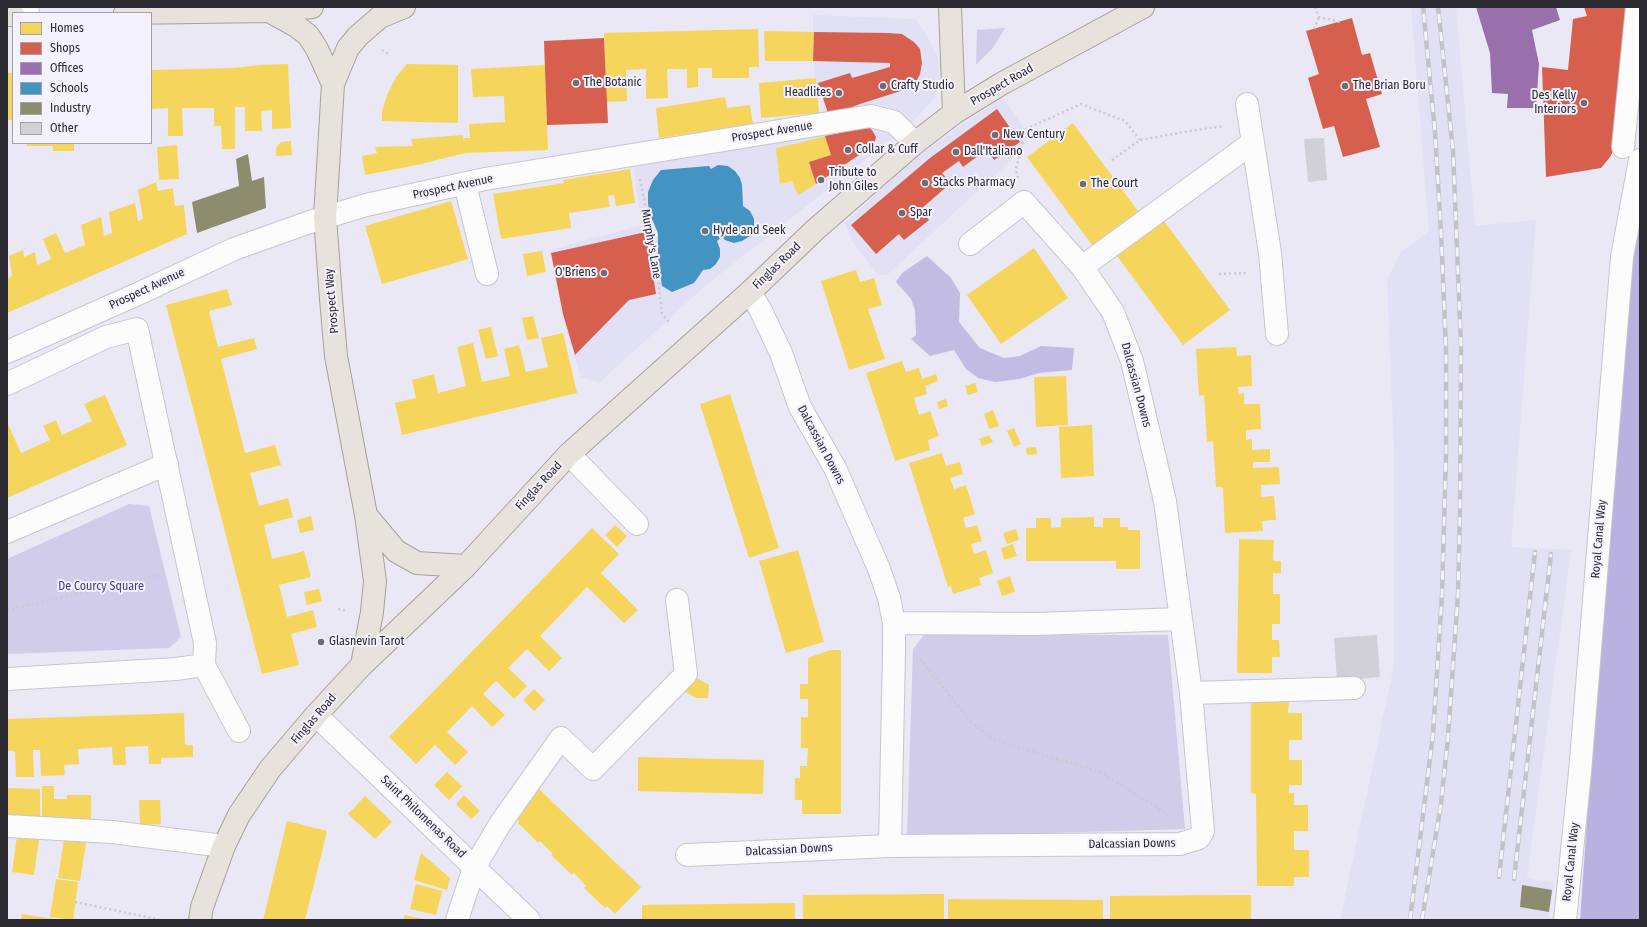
<!DOCTYPE html>
<html>
<head>
<meta charset="utf-8">
<style>
  body { margin:0 }
  #map { position:relative; width:1647px; height:927px; overflow:hidden; background:#eae8f4; font-family:"Fira Sans Condensed",sans-serif }
  canvas { display:block }
  .frame { position:absolute; inset:0; border:8px solid #2b2a31; pointer-events:none }
  .legend { position:absolute; left:12px; top:12px; width:140px; height:132px; box-sizing:border-box; background:#f3f2fe; border:1px solid #a3a2ac; margin:0; padding:5px 7px; list-style:none; font-size:12px; color:#2b2a31 }
  .legend li { display:flex; align-items:center; gap:8px; height:20px }
  .legend b { width:20px; border:1px solid #a3a2ac }
</style>
</head>
<body>
<div id="map">
<canvas width="1647" height="927"></canvas>
<div class="frame"></div>
<ul class="legend">
<li><b style="height:11px;background:#f6d55c"></b>Homes</li>
<li><b style="height:11px;background:#d6604d"></b>Shops</li>
<li><b style="height:11px;background:#9970ab"></b>Offices</li>
<li><b style="height:11px;background:#4393c3"></b>Schools</li>
<li><b style="height:11px;background:#8c8c6e"></b>Industry</li>
<li><b style="height:11px;background:#d1d0d9"></b>Other</li>
</ul>
</div>
<script>
const context = document.querySelector('canvas').getContext('2d');
context.lineJoin = 'round';
function fill(path, color) { context.fillStyle = color; context.fill(path, 'evenodd'); }
const poly = rows => new Path2D(rows.map(r => 'M' + r).join(''));
function stroke(path, color, width, dash) { context.strokeStyle = color; context.lineWidth = width; context.lineCap = dash ? 'butt' : 'round'; context.setLineDash(dash || []); context.stroke(path); }
function write(font, color, halo, rows, align = 'center') {
  context.font = font + ' "Fira Sans Condensed",sans-serif'; context.lineWidth = 4; context.setLineDash([]); context.textBaseline = 'middle'; context.strokeStyle = halo; context.fillStyle = color; for (const [text, x, y, turn = 0] of rows) {
    context.save(); context.translate(x, y); context.rotate((+turn || 0) * Math.PI / 180); context.textAlign = isNaN(turn) ? turn : align; if (halo) context.strokeText(text, 0, 0); context.fillText(text, 0, 0); context.restore();
  }
}
fill(poly([
  [1411,7,1456,7,1475,226,1536,220,1511,547,1571,550,1527,878,1554,883,1548,920,1340,920,1394,666,1394,453,1387,279,1401,252,1429,231],
  [813,15,915,19,927,35,938,58,939,79,935,98,908,126,705,286,599,383,581,377,561,313,550,250,642,225,631,150,826,113,817,85,813,61],
  [1003,97,1030,138,1020,152,887,275,878,275,852,241,845,223,913,159]
]), '#e2e0f5');
fill(poly([
  [1005,28,993,48,976,65,977,30],
  [129,504,149,506,181,637,169,648,7,654,7,559],
  [924,635,1168,635,1185,829,907,837,913,649]
]), '#d0ccea');
fill(poly([
  [927,256,951,278,960,293,959,322,980,348,1004,358,1020,356,1041,346,1074,348,1072,370,1039,373,1019,379,995,382,978,378,966,369,954,350,930,356,911,339,916,335,915,310,911,299,896,282,902,273]
]), '#c2bce4');
fill(poly([
  [1640,222,1640,920,1580,920,1622,326,1635,240]
]), '#b9b2e1');
fill(poly([
  [758,29,759,67,749,67,749,78,712,78,712,68,698,68,698,87,687,88,687,69,667,69,668,98,646,99,646,69,626,70,627,101,607,102,604,33],
  [764,31,814,32,813,61,765,61],
  [288,64,291,128,272,129,272,110,261,111,262,131,245,131,245,107,235,107,235,149,222,149,221,126,214,126,214,108,182,108,183,136,168,136,168,108,151,109,151,70,234,68,259,65],
  [407,64,458,65,458,123,382,121,382,111,387,95,396,77],
  [545,65,548,150,465,153,417,165,365,175,362,156,377,153,375,147,413,146,411,139,463,135,464,142,464,138,470,138,469,124,505,122,504,96,473,97,471,69],
  [7,73,13,73,13,120,7,120],
  [816,78,819,113,761,118,759,83],
  [725,97,727,108,750,105,753,124,659,138,656,108],
  [1073,123,1138,211,1092,245,1027,157],
  [825,136,831,155,809,162,816,184,798,195,792,181,780,184,776,148,803,142],
  [291,141,292,155,276,156,276,148,281,142],
  [27,143,74,143,74,151,53,151,53,146,27,146],
  [177,145,179,179,159,180,157,147],
  [630,169,635,203,616,206,614,195,608,196,610,207,569,213,571,228,501,239,493,194,564,183,563,180],
  [156,182,158,191,173,188,175,206,184,205,187,234,7,313,7,279,12,276,9,256,23,250,24,257,35,252,37,265,51,259,43,239,56,233,65,253,85,245,81,225,101,217,104,236,112,233,109,212,135,203,138,221,143,219,138,190],
  [451,201,468,259,382,284,365,226],
  [1164,221,1230,310,1183,345,1117,256],
  [1034,248,1068,298,1001,344,967,295],
  [542,251,546,272,527,276,523,254],
  [856,270,860,282,874,278,882,305,868,309,885,359,849,370,821,281],
  [227,289,232,305,209,311,218,347,254,338,257,349,221,359,245,453,275,445,281,465,250,473,259,506,288,498,293,517,264,525,272,559,304,551,311,577,279,585,287,617,313,610,317,627,291,634,299,665,262,674,166,305],
  [533,316,539,338,527,340,522,318],
  [491,327,498,356,486,359,478,330],
  [563,333,577,393,402,435,395,403,416,398,412,380,434,374,438,393,466,386,457,347,473,343,482,382,510,376,504,349,519,345,526,372,548,367,541,338],
  [1236,347,1237,356,1251,355,1252,386,1238,387,1239,394,1244,393,1244,404,1260,404,1261,429,1246,430,1246,440,1252,439,1252,450,1270,449,1270,462,1253,462,1253,468,1279,467,1280,484,1261,485,1261,497,1274,496,1276,520,1262,521,1263,531,1225,533,1223,487,1216,487,1213,441,1207,442,1204,395,1199,396,1196,349],
  [902,361,906,372,919,368,922,379,936,374,938,381,925,386,927,394,914,398,919,415,930,411,939,436,928,440,930,450,895,461,866,373],
  [1066,376,1068,425,1036,427,1034,377],
  [975,383,978,392,968,395,965,386],
  [730,394,779,548,749,558,700,404],
  [105,395,127,445,7,498,7,422,21,453,50,440,43,426,56,420,62,435,92,421,84,404],
  [946,399,948,406,939,409,937,402],
  [993,410,999,426,989,429,984,414],
  [1092,425,1094,476,1061,478,1059,427],
  [1014,428,1021,444,1014,447,1007,431],
  [989,435,993,442,982,446,979,439],
  [1036,447,1037,454,1027,455,1026,448],
  [942,453,946,466,960,462,963,474,950,478,954,489,966,485,975,514,963,518,966,528,977,525,982,541,971,544,974,554,986,550,993,573,979,578,981,585,953,594,951,586,948,587,909,463],
  [311,516,314,530,300,533,297,520],
  [1094,517,1094,527,1103,527,1103,518,1120,518,1120,527,1128,527,1128,530,1140,530,1140,569,1116,569,1116,561,1026,561,1026,528,1036,528,1036,518,1051,518,1051,528,1061,527,1061,518],
  [615,525,627,536,617,547,605,535],
  [592,528,619,554,601,573,638,610,624,623,587,587,540,636,562,658,549,671,527,649,508,668,527,686,514,699,496,681,483,694,505,715,492,727,472,706,447,732,468,752,455,765,435,745,416,764,389,737],
  [1016,529,1019,540,1007,544,1003,533],
  [1239,539,1274,540,1273,561,1281,561,1281,573,1273,573,1273,594,1280,594,1280,624,1272,624,1272,640,1279,640,1280,657,1272,657,1272,673,1237,673],
  [1013,544,1017,556,1004,560,1001,548],
  [798,550,824,642,786,653,759,561],
  [1010,576,1015,592,1002,596,997,581],
  [319,589,322,601,307,605,304,592],
  [830,650,841,650,841,814,802,814,802,800,795,800,795,778,800,778,800,766,807,766,808,748,801,748,801,717,808,717,808,699,800,699,800,684,808,684,808,658],
  [697,678,709,685,708,698,697,698,684,691],
  [534,689,545,700,534,711,523,700],
  [1251,701,1289,701,1288,713,1302,713,1302,740,1289,740,1289,760,1302,760,1302,785,1289,785,1289,793,1294,793,1294,805,1308,805,1308,831,1294,831,1294,850,1309,850,1309,877,1294,877,1294,886,1257,886,1256,794,1251,793],
  [184,713,185,745,193,745,193,757,161,758,161,764,149,764,148,746,125,747,126,765,113,765,112,747,78,749,79,764,64,765,65,775,41,776,40,750,33,750,34,777,16,777,15,751,7,751,7,719],
  [638,757,764,760,763,794,638,791],
  [447,772,462,786,449,800,434,785],
  [42,786,54,786,54,799,67,799,67,795,91,795,91,820,42,820],
  [7,788,40,789,40,819,7,815],
  [538,788,641,887,615,914,607,906,605,908,584,888,586,886,574,873,572,875,551,855,553,854,540,841,538,843,518,823,519,821,513,815],
  [464,795,480,811,471,819,456,804],
  [365,796,392,822,375,839,348,814],
  [139,800,160,800,161,824,140,825],
  [287,821,327,831,321,856,305,920,263,920],
  [17,836,39,839,34,875,12,872],
  [64,839,86,843,80,881,58,878],
  [421,853,450,878,447,890,414,880],
  [56,879,78,882,73,920,50,917],
  [416,884,442,891,436,915,410,909],
  [944,894,944,920,803,920,803,895],
  [1227,895,1251,895,1251,920,1110,920,1110,896],
  [948,899,1103,900,1103,920,948,920],
  [795,903,795,920,642,920,642,905],
  [22,914,53,919,53,920,21,920],
  [405,915,423,919,422,920,403,920]
]), '#f6d55c');
fill(poly([
  [1584,7,1633,7,1622,135,1610,157,1601,168,1546,177,1542,67,1568,70,1573,19,1587,16],
  [1352,18,1362,55,1370,53,1382,94,1366,99,1380,147,1343,157,1334,126,1323,129,1308,78,1319,74,1306,31],
  [814,32,888,33,902,34,914,42,920,49,922,63,920,74,916,82,907,89,860,104,829,116,818,83,850,73,852,78,890,67,890,63,813,61],
  [604,38,608,123,547,125,544,41],
  [997,109,1020,142,994,160,982,142,973,148,978,156,963,167,959,161,942,173,951,183,921,209,929,220,904,240,899,234,876,254,851,225,930,158],
  [869,127,872,130,876,137,874,145,816,184,809,162,831,155,825,136],
  [646,232,656,294,629,300,575,355,563,314,551,253]
]), '#d6604d');
fill(poly([
  [1476,7,1556,7,1560,20,1532,30,1539,64,1536,108,1507,108,1508,94,1492,93,1490,53]
]), '#9970ab');
fill(poly([
  [718,165,728,166,735,171,740,178,742,185,743,206,750,211,754,219,754,228,750,236,742,241,734,243,725,240,722,237,717,241,720,249,720,257,716,264,710,269,703,270,694,283,672,292,662,286,658,260,658,233,651,217,648,204,648,192,653,180,661,170,709,166,711,169]
]), '#4393c3');
fill(poly([
  [248,154,252,181,264,177,266,208,197,233,192,202,239,186,236,159],
  [1522,885,1552,890,1549,912,1520,907]
]), '#8c8c6e');
fill(poly([
  [1324,138,1327,180,1308,182,1304,139],
  [1377,635,1380,677,1337,681,1334,638]
]), '#d1d0d9');
const minor = poly([
  [27,7,28,13],
  [1247,104,1270,253,1277,334],
  [1623,147,1637,7],
  [465,184,487,274],
  [1082,267,1252,143],
  [750,292,761,311,781,353,800,407,835,468,879,569,889,598,894,623,894,651,890,846],
  [7,352,140,293,234,249,307,223,366,205,485,179,871,116,894,122,915,143],
  [7,384,106,337,137,329,205,643,204,665,176,669,7,679],
  [569,454,637,524],
  [7,532,167,464],
  [894,623,1036,624,1181,619],
  [204,665,239,731],
  [1191,693,1354,688],
  [316,715,529,920],
  [7,826,112,832,224,846],
  [687,855,890,846,1180,844,1199,838,1203,831,1191,693,1165,501,1132,361,1113,312,1082,267,1024,202,970,244],
  [457,920,474,868,500,824,561,738,593,769,686,674,677,600],
  [1565,920,1580,772,1622,257,1640,160]
]);
const major = poly([
  [950,7,954,113],
  [269,11,296,26,308,35,317,49,333,84],
  [125,13,269,11,312,7],
  [7,15,13,15],
  [366,515,396,551,417,563,466,566],
  [362,665,372,612,375,581,366,515,336,356,331,299,325,217,333,84,348,48,358,36,380,17,404,7],
  [200,920,202,907,224,846,239,815,270,769,316,715,362,665,466,566,569,454,750,292,816,229,915,143,954,113,1001,84,1143,7]
]);
stroke(minor, '#c7c5ce', 24);
stroke(major, '#a7a198', 24);
stroke(poly([
  [1315,7,1319,17,1340,22],
  [1314,29,1319,17],
  [382,50,389,54],
  [1112,160,1140,140,1190,131,1224,126],
  [1018,178,1016,169,1026,129,1081,104,1125,121,1140,140],
  [640,179,655,253,662,314,670,323],
  [1219,274,1246,273],
  [338,609,347,611],
  [7,610,164,574],
  [920,659,971,722,995,740,1103,773,1171,817],
  [75,902,161,920]
]), '#cacace', 2.5, [2, 3]);
stroke(minor, '#fcfcfd', 22);
stroke(major, '#e7e3dc', 22);
const rail = poly([
  [1499,877,1535,552],
  [1514,879,1551,554],
  [1410,920,1433,734,1442,595,1446,454,1446,349,1441,232,1435,132,1423,7],
  [1422,920,1441,804,1448,737,1458,594,1460,512,1461,346,1453,151,1438,7]
]);
stroke(rail, '#c3c3c6', 4.5);
stroke(rail, '#f3f2fe', 3, [9]);
for (const [x, y, r, color] of [
  [576,83,4,"#6e6c75"],
  [883,86,4,"#6e6c75"],
  [1345,86,4,"#6e6c75"],
  [839,93,4,"#6e6c75"],
  [1584,103,4,"#6e6c75"],
  [995,135,4,"#6e6c75"],
  [848,150,4,"#6e6c75"],
  [956,152,4,"#6e6c75"],
  [821,180,4,"#6e6c75"],
  [925,183,4,"#6e6c75"],
  [1083,184,4,"#6e6c75"],
  [902,213,4,"#6e6c75"],
  [705,231,4,"#6e6c75"],
  [604,273,4,"#6e6c75"],
  [321,642,4,"#6e6c75"]
]) { const dot = new Path2D(); dot.arc(x, y, r, 0, 2 * Math.PI); context.fillStyle = color; context.fill(dot); stroke(dot, '#f3f2fe', 1.5); }
write('12px', '#2b2a31', '#f3f2fe', [
  ["The Botanic",584,83],
  ["Crafty Studio",891,86],
  ["The Brian Boru",1353,86],
  ["Headlites",831,93,"right"],
  ["Des Kelly",1576,96,"right"],
  ["Interiors",1576,110,"right"],
  ["New Century",1003,135],
  ["Collar & Cuff",856,150],
  ["Dall'Italiano",964,152],
  ["Tribute to",829,173],
  ["John Giles",829,187],
  ["Stacks Pharmacy",933,183],
  ["The Court",1091,184],
  ["Spar",910,213],
  ["Hyde and Seek",713,231],
  ["O'Briens",596,273,"right"],
  ["Glasnevin Tarot",329,642]
], 'left');
write('12px', '#2b2a31', '#f3f2fe', [
  ["Prospect Road",1002,85,-30],
  ["Prospect Avenue",772,132,-9],
  ["Prospect Avenue",453,187,-12],
  ["Murphy's Lane",651,244,80],
  ["Finglas Road",777,266,-44],
  ["Prospect Avenue",147,289,-25],
  ["Prospect Way",332,301,-95],
  ["Dalcassian Downs",1136,385,75],
  ["Dalcassian Downs",821,445,62],
  ["Finglas Road",539,486,-47],
  ["Royal Canal Way",1599,539,-85],
  ["Finglas Road",314,719,-49],
  ["Saint Philomenas Road",423,817,44],
  ["Dalcassian Downs",1132,844,-1],
  ["Dalcassian Downs",789,850,-3],
  ["Royal Canal Way",1571,862,-84]
]);
write('12px', '#4c3c86', '#f3f2fe', [
  ["De Courcy Square",101,587]
]);
</script>
</body>
</html>
